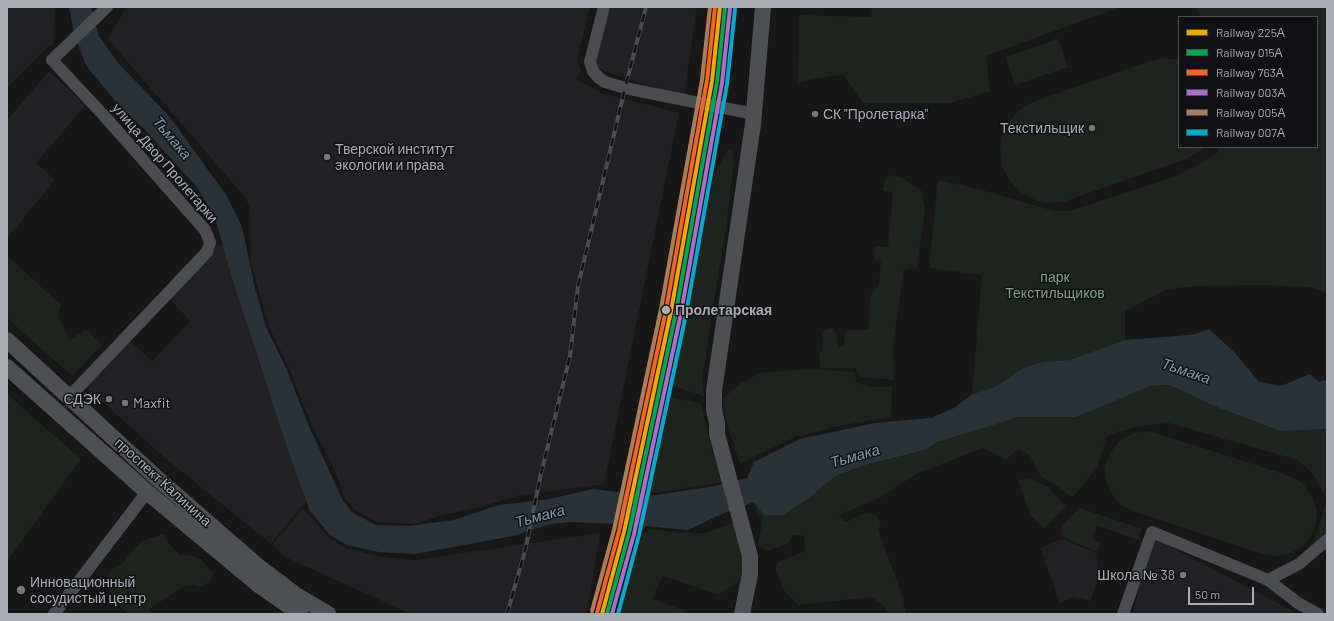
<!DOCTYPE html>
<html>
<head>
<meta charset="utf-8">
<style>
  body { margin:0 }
  #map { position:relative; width:1334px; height:621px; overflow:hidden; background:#171717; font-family:Barlow,sans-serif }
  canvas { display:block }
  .frame { position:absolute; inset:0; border:8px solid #a8adb8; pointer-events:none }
  .legend { position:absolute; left:1178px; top:16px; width:140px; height:132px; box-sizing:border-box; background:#111113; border:1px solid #4d4f55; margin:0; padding:5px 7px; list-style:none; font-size:12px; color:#a8adb8 }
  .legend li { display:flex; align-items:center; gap:8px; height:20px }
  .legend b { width:20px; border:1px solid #4d4f55 }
  .scale { position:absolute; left:1188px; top:587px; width:66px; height:18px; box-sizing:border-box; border:2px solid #a8adb8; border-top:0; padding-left:5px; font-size:12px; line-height:14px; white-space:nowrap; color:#a8adb8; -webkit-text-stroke:3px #111113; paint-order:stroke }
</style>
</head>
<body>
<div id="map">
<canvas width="1334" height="621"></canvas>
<div class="frame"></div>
<ul class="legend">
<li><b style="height:5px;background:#f7a600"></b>Railway 225А</li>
<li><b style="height:5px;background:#00a651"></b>Railway 015А</li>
<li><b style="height:5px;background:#f26522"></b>Railway 763А</li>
<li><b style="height:5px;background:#b06ccc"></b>Railway 003А</li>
<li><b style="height:5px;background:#b07c57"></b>Railway 005А</li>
<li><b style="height:5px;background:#00a9ce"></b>Railway 007А</li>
</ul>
<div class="scale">50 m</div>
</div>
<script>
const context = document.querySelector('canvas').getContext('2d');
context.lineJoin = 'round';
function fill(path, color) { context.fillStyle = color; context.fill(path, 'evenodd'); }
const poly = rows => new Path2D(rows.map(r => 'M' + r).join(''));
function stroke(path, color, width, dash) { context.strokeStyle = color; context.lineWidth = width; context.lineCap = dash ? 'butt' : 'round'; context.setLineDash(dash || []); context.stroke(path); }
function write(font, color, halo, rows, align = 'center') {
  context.font = font + ' Barlow,sans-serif'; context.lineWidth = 3; context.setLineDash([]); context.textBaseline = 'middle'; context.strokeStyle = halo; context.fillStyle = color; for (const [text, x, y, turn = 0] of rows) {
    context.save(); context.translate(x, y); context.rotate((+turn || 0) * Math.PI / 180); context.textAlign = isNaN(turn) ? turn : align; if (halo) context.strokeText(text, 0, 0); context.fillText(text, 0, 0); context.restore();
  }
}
fill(poly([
  [7,7,55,7,53,45,48,47,7,88],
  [126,7,590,7,577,60,581,70,576,79,602,93,679,113,604,484,522,495,476,508,443,515,415,524,377,522,354,509,345,499,336,473,310,421,288,365,269,327,251,263,250,207,244,196,108,39],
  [611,7,697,7,684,96,603,71,597,66,597,58,604,24],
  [49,71,85,104,80,112,36,163,55,180,7,238,7,120],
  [217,245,223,245,259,362,309,498,271,544,164,457,85,386,130,341,152,361,190,321,170,299],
  [303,508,329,538,346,548,382,557,415,560,600,533,587,614,411,614,285,557,272,545],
  [1154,538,1293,611,1291,614,1132,614],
  [1062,539,1096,553,1099,572,1091,601,1072,597,1060,603,1040,548]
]), '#212123');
fill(poly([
  [872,7,1120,7,986,56,990,91,950,103,863,103,843,74,798,82,799,15,871,17],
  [1196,7,1327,7,1327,293,1310,287,1262,285,1196,286,1168,289,1125,311,1125,340,1070,360,1043,362,1023,368,993,388,972,394,982,275,929,268,938,180,982,190,1054,211,1069,211,1174,177,1196,166,1217,153,1220,147,1317,147,1317,17,1201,17],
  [1058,39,1068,67,1015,85,1006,57],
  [1164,58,1179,60,1179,147,1204,147,1201,150,1186,159,1063,202,1046,203,1037,201,1022,193,1010,181,1002,166,1000,148,1003,132,1007,124,1018,111,1033,102,1147,62],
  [728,149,732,149,734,162,726,228,711,318,702,381,704,396,669,385,715,173],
  [890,175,902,178,921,190,925,208,917,267,904,270,893,344,894,380,860,377,856,368,820,368,819,353,822,352,823,333,826,329,833,328,836,332,838,347,844,346,845,333,848,330,869,330,870,298,873,290,879,286,881,261,875,259,874,257,875,246,888,247,893,192,883,191,884,183,886,178],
  [9,257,61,305,58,316,70,340,86,329,102,345,72,376,7,318,7,259],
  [807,369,855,372,856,382,869,387,892,387,891,417,844,425,795,437,740,464,728,428,723,405,723,398,741,383,760,373],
  [1169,385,1219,408,1280,431,1327,429,1327,534,1313,545,1327,500,1313,474,1298,460,1169,423,1141,426,1116,432,1106,438,1097,468,1073,497,1040,475,1029,454,1018,449,1006,460,983,448,918,473,879,498,839,515,845,522,865,513,876,515,881,523,878,530,902,595,906,614,886,614,885,606,872,597,798,605,784,591,775,568,778,562,805,551,804,536,793,535,787,544,767,551,758,545,763,517,758,513,756,507,819,475,835,476,865,465,925,450,961,426,991,417,1032,417,1150,386],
  [7,394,81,459,7,561],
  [672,397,701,404,713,454,723,482,661,492,643,493,656,460],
  [1149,431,1156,433,1284,474,1298,480,1304,485,1313,498,1317,512,1315,528,1308,541,1302,547,1289,554,1274,556,1266,555,1136,512,1122,506,1112,495,1106,481,1105,466,1107,459,1111,452,1120,440,1134,433],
  [1030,479,1047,486,1066,506,1044,528,1031,516,1018,480],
  [1079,508,1142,529,1138,540,1097,525,1092,538,1100,543,1097,552,1061,536,1063,525],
  [735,522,747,570,739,581,718,595,663,576,652,599,686,611,685,614,616,614,637,538,651,529,682,533,706,533],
  [164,534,167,541,179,555,188,555,201,559,213,573,210,582,201,587,193,585,185,586,149,609,151,614,130,614,125,611,114,600,108,584,109,573,113,568,122,564,135,548,144,540]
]), '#1d241e');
fill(poly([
  [69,7,91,7,99,36,118,63,170,117,226,195,242,227,255,288,266,327,286,368,308,424,342,499,352,512,375,525,410,526,454,520,499,505,550,499,593,489,649,496,715,486,747,478,754,462,800,439,875,423,931,418,954,408,972,394,993,388,1023,368,1043,362,1070,360,1125,340,1178,336,1195,334,1209,329,1235,353,1259,382,1281,386,1310,374,1319,382,1327,380,1327,429,1280,431,1219,408,1169,385,1150,386,1076,417,991,417,961,426,925,450,865,465,835,476,814,494,783,515,764,515,754,502,724,513,688,530,635,525,571,522,551,524,513,536,415,554,379,552,347,545,330,535,310,511,290,456,232,278,215,218,197,187,147,132,119,105,91,72,85,63,74,33]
]), '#2a3239');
stroke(poly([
  [939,433,1011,411]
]), '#2a3239', 16);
stroke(poly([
  [604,7,590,62,593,71,599,78,605,82,625,88,754,114],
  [69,397,207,252,210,242,205,230,107,119,52,60,107,7],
  [1268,580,1299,564,1327,540],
  [54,614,147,492],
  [1123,614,1152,532,1268,580,1298,603,1318,614]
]), '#4b4c50', 12);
stroke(poly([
  [7,340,158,479,259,567,296,595,328,614],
  [7,367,147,492,260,586,300,614],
  [742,614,750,574,750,556,717,434,717,423,714,409,714,391,753,124,763,7]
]), '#4d4f52', 16);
const rail = poly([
  [507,614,525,551,540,478,570,356,578,286,625,88,646,7]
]);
stroke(rail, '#4b4c4f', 4);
stroke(rail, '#111113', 2.5, [8]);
stroke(poly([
  [602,614,624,532,671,311,712,81,720,7]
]), '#f7a600', 4);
stroke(poly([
  [607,614,629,533,676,312,717,82,725,8]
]), '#00a651', 4);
stroke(poly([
  [597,613,619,531,666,310,707,80,715,7]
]), '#f26522', 4);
stroke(poly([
  [612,614,634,534,681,313,722,83,730,8]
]), '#b06ccc', 4);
stroke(poly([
  [592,611,614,530,661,309,702,80,710,7]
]), '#b07c57', 4);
stroke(poly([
  [618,614,639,535,686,314,727,84,735,9]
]), '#00a9ce', 4);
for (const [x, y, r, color] of [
  [815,114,4,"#757880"],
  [1092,128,4,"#757880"],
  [327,157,4,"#757880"],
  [666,310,5,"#a8adb8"],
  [109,399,4,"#757880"],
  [125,403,4,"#757880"],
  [1183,575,4,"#757880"],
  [21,590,5,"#757880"]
]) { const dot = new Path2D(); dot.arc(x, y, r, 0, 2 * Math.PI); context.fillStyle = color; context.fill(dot); stroke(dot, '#111113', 1.5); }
write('14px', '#a8adb8', '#111113', [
  ["СК \"Пролетарка\"",823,114],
  ["Текстильщик",1084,128,"right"],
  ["Тверской институт",335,149],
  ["экологии и права",335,165],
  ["СДЭК",101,399,"right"],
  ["Maxfit",133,403],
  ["Школа № 38",1175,575,"right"],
  ["Инновационный",30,582],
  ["сосудистый центр",30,598]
], 'left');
write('14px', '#a8adb8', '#111113', [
  ["улица Двор Пролетарки",165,163,49],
  ["проспект Калинина",163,482,42]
]);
write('14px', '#7fa381', '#111113', [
  ["парк",1055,277],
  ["Текстильщиков",1055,293]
]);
write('bold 14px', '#a8adb8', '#111113', [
  ["Пролетарская",675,310]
], 'left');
write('italic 15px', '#7f9bb3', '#111113', [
  ["Тьмака",172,138,50],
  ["Тьмака",1186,371,19],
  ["Тьмака",855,456,-16],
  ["Тьмака",540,516,-15]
]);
</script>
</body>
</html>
